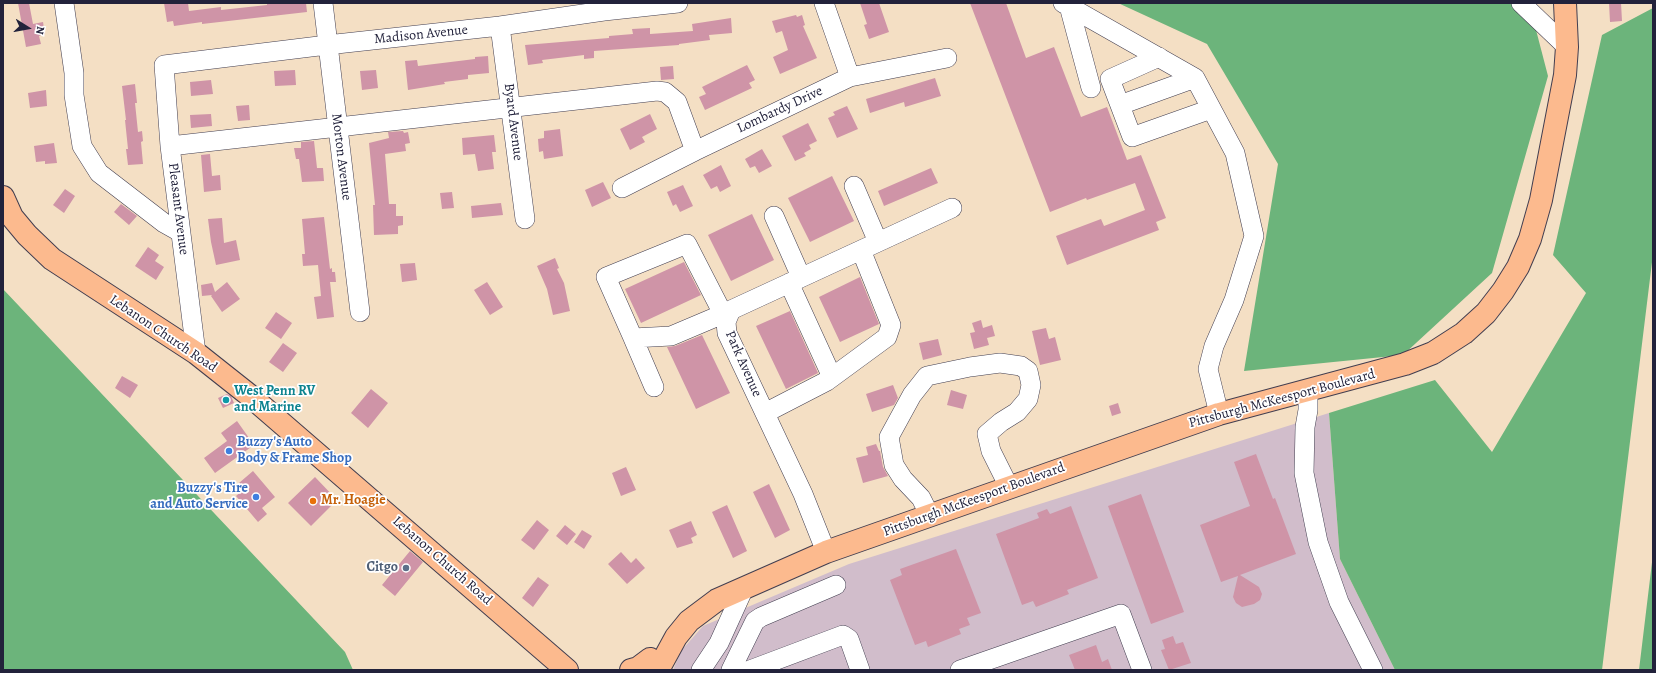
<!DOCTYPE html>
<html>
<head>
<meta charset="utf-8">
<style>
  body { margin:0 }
  #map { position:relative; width:1656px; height:673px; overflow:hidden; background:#f4dfc4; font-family:Alegreya,serif }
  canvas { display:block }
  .frame { position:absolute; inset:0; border:4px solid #22223b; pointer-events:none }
  .north { position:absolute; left:8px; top:8px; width:40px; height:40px; -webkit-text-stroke:3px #fff; paint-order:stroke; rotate:101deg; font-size:11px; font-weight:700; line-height:16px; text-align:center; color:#22223b }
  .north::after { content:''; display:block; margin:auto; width:14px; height:18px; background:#22223b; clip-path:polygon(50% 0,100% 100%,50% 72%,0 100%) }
</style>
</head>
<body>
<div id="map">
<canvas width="1656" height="673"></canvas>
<div class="frame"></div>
<div class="north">N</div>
</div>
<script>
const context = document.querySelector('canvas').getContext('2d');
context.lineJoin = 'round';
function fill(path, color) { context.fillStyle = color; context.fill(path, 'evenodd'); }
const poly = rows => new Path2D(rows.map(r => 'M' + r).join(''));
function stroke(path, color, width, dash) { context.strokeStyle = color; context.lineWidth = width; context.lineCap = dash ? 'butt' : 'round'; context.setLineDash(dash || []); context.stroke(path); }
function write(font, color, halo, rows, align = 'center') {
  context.font = font + ' Alegreya,serif'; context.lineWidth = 3.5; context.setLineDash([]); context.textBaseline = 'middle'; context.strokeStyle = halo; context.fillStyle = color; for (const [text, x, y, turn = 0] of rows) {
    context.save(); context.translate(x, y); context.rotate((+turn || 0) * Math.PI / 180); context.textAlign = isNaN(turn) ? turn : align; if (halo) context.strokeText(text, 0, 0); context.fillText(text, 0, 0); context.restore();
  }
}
fill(poly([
  [1329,413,1340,559,1395,670,673,670,681,651,703,626,849,564]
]), '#d1bdcb');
fill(poly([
  [1118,3,1529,3,1548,76,1492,273,1403,355,1244,371,1278,164,1207,44],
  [1653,8,1653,254,1602,670,1395,670,1340,559,1329,413,1435,380,1492,452,1586,293,1553,255,1602,35],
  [3,289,345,652,353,670,3,670],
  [1653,554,1653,670,1639,670]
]), '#6cb47b');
fill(poly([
  [18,3,29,3,33,24,43,22,45,34,39,36,41,44,26,47],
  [164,3,188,3,189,11,221,7,221,10,267,5,267,3,306,3,307,12,202,24,202,22,174,26,173,21,167,22],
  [860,3,879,3,889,32,869,39,864,25,867,24],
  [970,3,1006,3,1026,58,1054,47,1081,117,1107,107,1127,160,1141,155,1166,218,1156,222,1159,230,1067,265,1056,236,1101,219,1104,226,1145,210,1135,183,1087,200,1086,198,1050,212],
  [1609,3,1621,3,1622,21,1610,22],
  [796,15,797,17,802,15,805,25,803,26,817,58,780,74,773,57,788,50,782,31,776,33,772,21],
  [731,18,732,33,709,35,710,40,679,44,679,45,594,51,594,58,584,59,584,55,542,60,543,63,528,65,525,45,609,38,609,36,633,34,632,29,650,28,650,34,693,31,692,24],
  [488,56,489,73,468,75,468,79,444,82,445,84,408,90,405,61,417,60,418,66,475,59,475,57],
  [747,65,755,80,749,83,752,88,705,110,699,97,706,94,702,87],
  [673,66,674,79,661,80,660,67],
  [295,70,296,85,275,86,274,71],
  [376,70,378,88,362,90,360,71],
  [935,78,941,96,905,107,904,102,870,113,866,99],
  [211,80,213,94,191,96,190,82],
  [135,84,137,103,135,103,138,132,142,131,143,141,141,142,143,164,128,165,126,149,128,149,125,120,126,120,122,86],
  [46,90,47,106,30,108,28,93],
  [249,105,250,120,238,121,236,106],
  [847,106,858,129,837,138,828,118,835,115,833,112],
  [211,114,212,126,191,128,190,115],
  [650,114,657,129,642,137,645,142,630,150,620,129],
  [808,123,817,141,809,145,811,149,804,153,806,156,795,161,782,136],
  [560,129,563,156,544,159,543,151,539,152,538,139,544,138,544,131],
  [403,131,404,133,408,132,410,143,405,144,406,151,385,154,389,204,396,204,396,216,403,216,403,225,398,226,398,234,374,235,373,205,375,205,369,143,389,138,388,132],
  [494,135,496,152,492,152,494,169,478,171,475,154,463,155,462,138],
  [314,141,317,168,323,168,324,181,302,182,299,159,296,159,294,148,301,148,301,142],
  [54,143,57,163,45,164,45,161,36,162,34,146],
  [762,149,772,166,759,173,755,166,750,168,745,159],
  [210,154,212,176,220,175,221,190,204,192,201,155],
  [721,165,731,186,720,192,717,186,711,189,703,175],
  [931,168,938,183,884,206,878,191],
  [832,176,854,221,810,242,788,198],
  [603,182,611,198,592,207,585,190],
  [683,185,693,206,680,212,676,204,673,206,667,192],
  [65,189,75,196,64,213,53,205],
  [452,192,454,208,442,209,440,193],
  [501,203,503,215,472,218,471,206],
  [121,204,137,216,129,225,114,212],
  [752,214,774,260,731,281,708,235],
  [324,217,330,269,332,268,332,272,335,272,336,282,330,282,334,317,317,319,314,297,321,296,318,265,303,266,302,254,305,254,302,219],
  [222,218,224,243,236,240,240,260,216,265,211,242,208,219],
  [148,247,159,255,155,261,164,267,156,280,135,266],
  [555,258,559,268,557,269,564,283,570,311,553,315,547,289,537,266],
  [684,262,701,295,641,323,625,289],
  [415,263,417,280,402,282,400,264],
  [860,277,879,324,840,342,819,297],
  [227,282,240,299,222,312,211,296,212,295,202,296,201,285,212,283,215,292],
  [487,282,503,307,490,315,474,290],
  [790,311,818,373,786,389,756,326],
  [276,312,292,323,281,339,265,328],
  [981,320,983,328,992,325,995,336,987,338,989,345,974,349,970,333,975,332,972,323],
  [1046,328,1049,339,1055,337,1061,360,1040,365,1032,331],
  [702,335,730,393,696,409,667,347,675,346],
  [938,339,942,355,923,360,919,343],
  [283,343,297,353,283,372,269,362],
  [122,376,138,385,130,398,115,388],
  [893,385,898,398,894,405,872,412,866,394],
  [371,389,388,403,368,428,351,413],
  [951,390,967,395,963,409,947,405],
  [227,394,231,396,234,403,223,408,218,398],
  [1118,403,1121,413,1112,416,1109,406],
  [237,421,254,445,215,473,204,458,227,441,221,433],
  [876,444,879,451,880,451,883,467,888,476,863,483,856,458,868,455,866,447],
  [1256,454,1273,499,1275,498,1296,554,1240,575,1259,587,1262,594,1260,600,1254,604,1242,607,1236,603,1233,597,1238,576,1221,582,1200,525,1250,506,1234,462],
  [626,467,636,490,621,496,612,473],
  [253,471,275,497,262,508,267,514,258,522,236,496,244,489,239,483],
  [315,477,337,500,311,526,288,503],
  [769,484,790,530,775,538,753,492],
  [1141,494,1184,612,1151,624,1108,506],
  [727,505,747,551,733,558,712,512],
  [1071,506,1098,578,1067,590,1069,594,1036,607,1033,601,1022,605,996,534,1039,518,1037,513,1047,509,1050,514],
  [537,520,549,530,534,550,521,540],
  [691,521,697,535,691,538,693,543,677,548,669,530],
  [565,525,576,534,567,545,556,536],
  [582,530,592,536,584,549,574,542],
  [956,549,981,613,967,618,970,625,959,629,961,634,928,647,926,641,915,645,890,580,902,575,900,569],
  [410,551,423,562,395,596,382,585],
  [621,552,631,563,636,558,645,568,627,584,608,564],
  [538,577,549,585,533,607,522,598],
  [1173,636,1176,644,1183,642,1191,663,1169,670,1161,650,1165,649,1162,640],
  [1096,645,1102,662,1108,659,1112,670,1075,670,1069,655]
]), '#cf94a7');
const minor = poly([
  [64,3,74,73,74,95,82,146,99,173,164,223,180,232],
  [323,3,360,312],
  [824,3,850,77],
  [1063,3,1195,78,1235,153,1254,236,1234,300,1214,346,1208,369,1219,414],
  [1521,3,1567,47],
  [1069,6,1091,88],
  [500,26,525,219],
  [1159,57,1110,79,1132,137,1211,109],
  [1120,105,1195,78],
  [170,146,657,91,665,92,677,102,695,151],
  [854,186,878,242],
  [622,188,695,151,850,77,947,58],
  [774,216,801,277],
  [789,283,832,377],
  [723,314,687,244,606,277,633,338,671,336,723,314,726,322],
  [633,338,654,387],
  [196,353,170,146,164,65,327,45,500,26,604,11,678,3],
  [1308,390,1308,410,1305,427,1304,473,1318,542,1339,602,1373,670],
  [765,413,827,381,887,337,891,325,861,250],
  [930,516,921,498,903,479,894,465,889,437,912,395,927,376,970,367,1000,363,1021,366,1028,371,1031,385,1028,399,1017,412,1001,422,987,434,991,451,1009,487],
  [826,552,803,494,727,333,726,322,731,310,952,208],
  [701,670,719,643,744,588],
  [731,670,755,621,761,617,836,585],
  [750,670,843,635,849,639,860,670],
  [960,670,1121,614,1142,670]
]);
const major = poly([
  [3,197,12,217,27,235,52,259,196,353,249,395,567,670],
  [631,670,638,668,650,659],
  [658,670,676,637,689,621,717,600,826,552,1219,414,1405,364,1433,353,1464,333,1486,313,1503,291,1518,267,1530,239,1541,200,1565,75,1567,47,1565,3]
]);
stroke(minor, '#423e50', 20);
stroke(major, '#423e50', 24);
stroke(minor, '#fff', 19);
stroke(major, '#fcba8e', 22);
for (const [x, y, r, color] of [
  [226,400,4,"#0f9aa8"],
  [229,451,4,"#3f7fe0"],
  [256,497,4,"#3f7fe0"],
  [313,501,4,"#e8710a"],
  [406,568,4,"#5c6f8a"]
]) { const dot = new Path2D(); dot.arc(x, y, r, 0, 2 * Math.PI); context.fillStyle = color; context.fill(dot); stroke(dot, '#fff', 1.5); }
write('14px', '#22223b', '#fff', [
  ["Madison Avenue",421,35,-6],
  ["Lombardy Drive",780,110,-25],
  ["Byard Avenue",513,122,83],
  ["Morton Avenue",341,157,83],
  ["Pleasant Avenue",178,209,83],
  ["Lebanon Church Road",163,334,34],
  ["Park Avenue",743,364,66],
  ["Pittsburgh McKeesport Boulevard",1282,399,-15],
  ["Pittsburgh McKeesport Boulevard",974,500,-20],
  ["Lebanon Church Road",442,561,41]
]);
write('bold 14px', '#0d838f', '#fff', [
  ["West Penn RV",234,392],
  ["and Marine",234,408]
], 'left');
write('bold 14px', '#366cbe', '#fff', [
  ["Buzzy's Auto",237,443],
  ["Body & Frame Shop",237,459],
  ["Buzzy's Tire",248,489,"right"],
  ["and Auto Service",248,505,"right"]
], 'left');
write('bold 14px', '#c56008', '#fff', [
  ["Mr. Hoagie",321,501]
], 'left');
write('bold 14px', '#4e5e75', '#fff', [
  ["Citgo",398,568]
], 'right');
</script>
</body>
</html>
